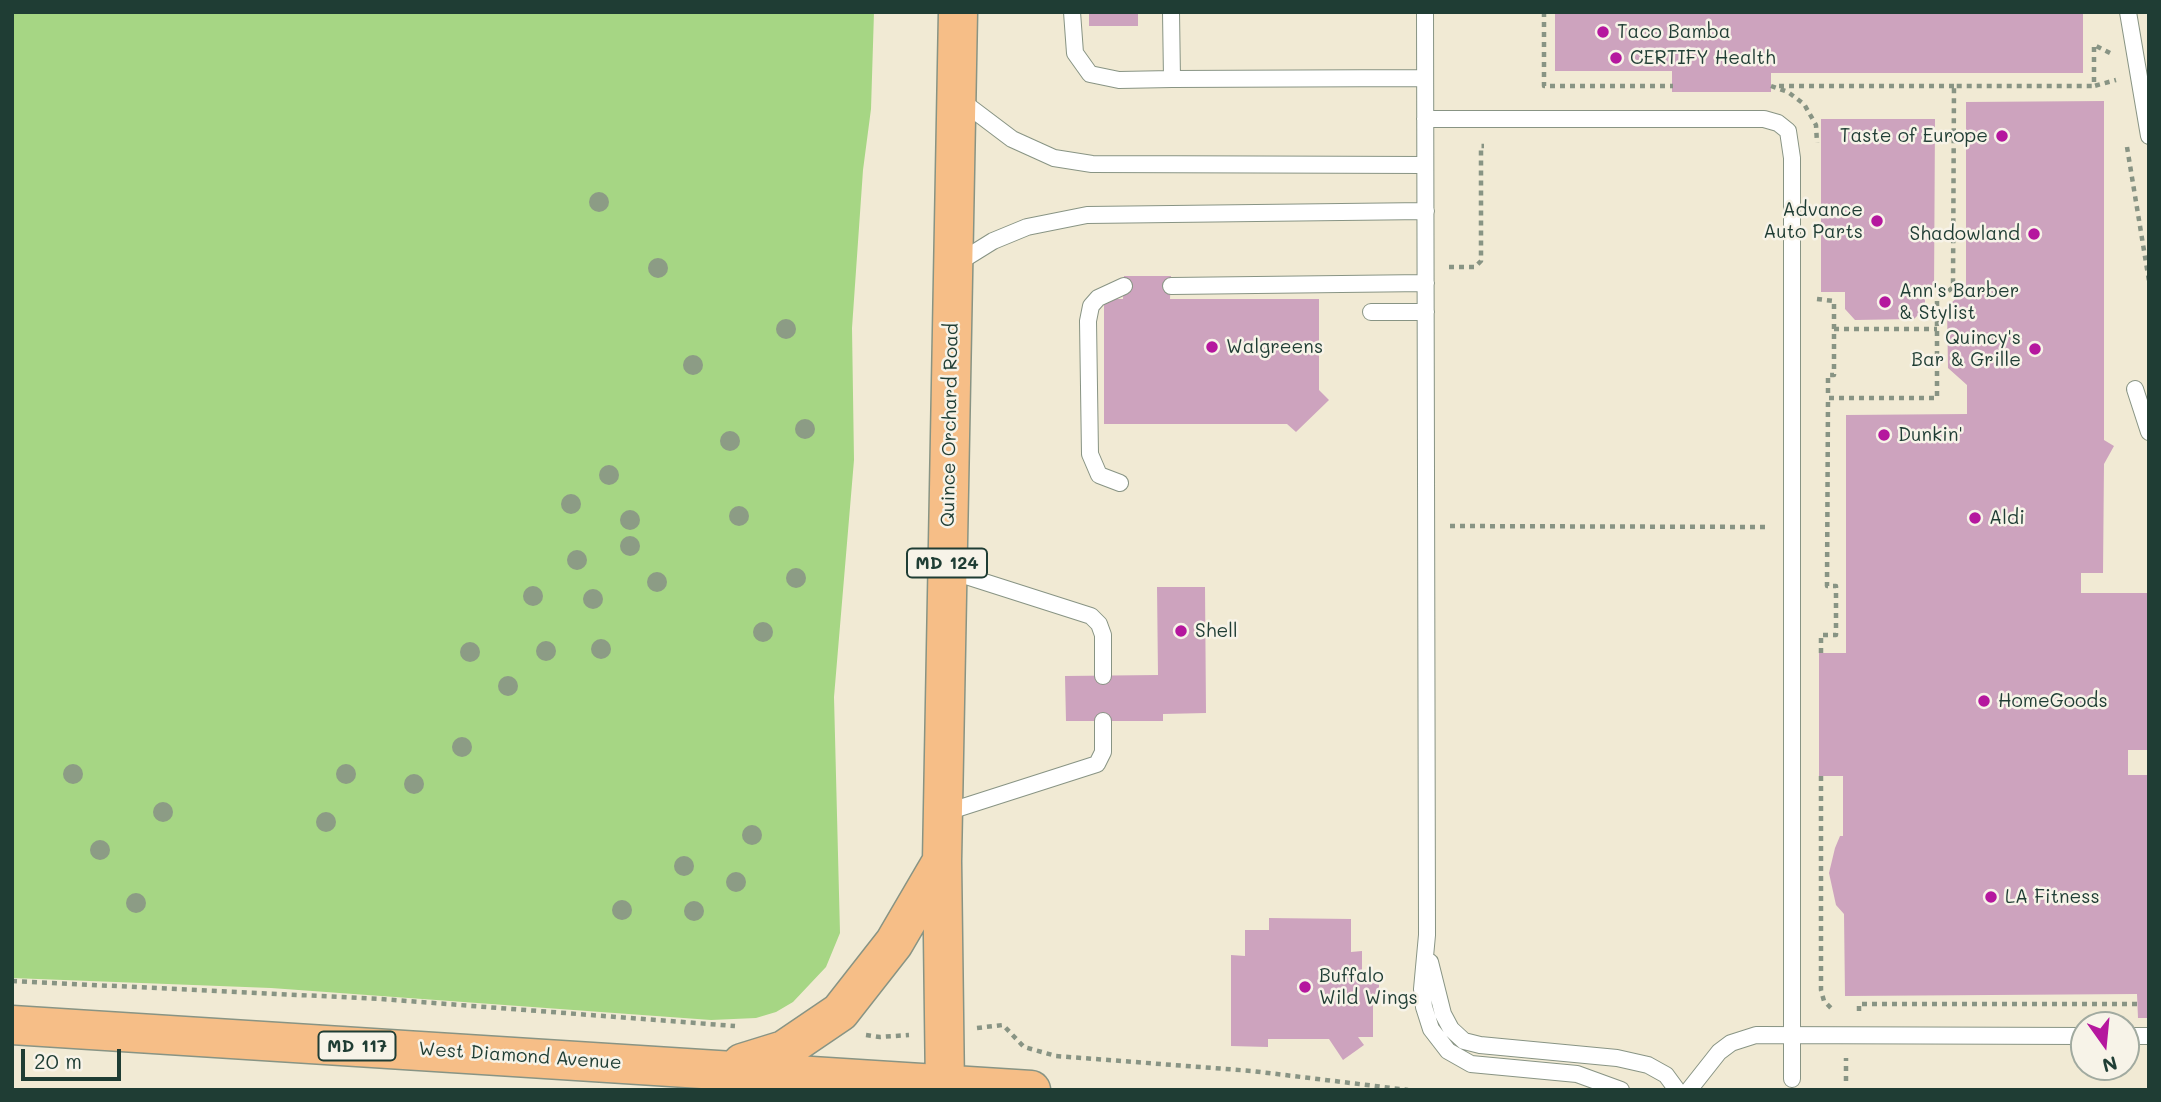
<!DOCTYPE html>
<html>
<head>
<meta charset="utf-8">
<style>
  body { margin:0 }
  #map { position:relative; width:2161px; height:1102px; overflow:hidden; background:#f1ead4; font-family:Mali,sans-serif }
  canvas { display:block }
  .frame { position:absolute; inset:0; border:14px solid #1f3d34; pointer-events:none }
  .north { position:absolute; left:2070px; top:1011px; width:70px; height:70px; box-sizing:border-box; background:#f7f3e8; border:2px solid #a1aaa0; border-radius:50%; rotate:165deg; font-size:19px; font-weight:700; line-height:28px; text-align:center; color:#1f3d34 }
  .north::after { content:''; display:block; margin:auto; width:24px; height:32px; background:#b5179e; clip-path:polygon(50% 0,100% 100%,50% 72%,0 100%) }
  .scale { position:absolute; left:21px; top:1049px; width:100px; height:32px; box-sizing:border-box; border:4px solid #1f3d34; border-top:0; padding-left:9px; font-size:21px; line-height:24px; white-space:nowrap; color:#1f3d34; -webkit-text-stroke:5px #f7f3e8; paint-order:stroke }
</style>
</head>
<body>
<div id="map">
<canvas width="2161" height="1102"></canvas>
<div class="frame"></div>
<div class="north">N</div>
<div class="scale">20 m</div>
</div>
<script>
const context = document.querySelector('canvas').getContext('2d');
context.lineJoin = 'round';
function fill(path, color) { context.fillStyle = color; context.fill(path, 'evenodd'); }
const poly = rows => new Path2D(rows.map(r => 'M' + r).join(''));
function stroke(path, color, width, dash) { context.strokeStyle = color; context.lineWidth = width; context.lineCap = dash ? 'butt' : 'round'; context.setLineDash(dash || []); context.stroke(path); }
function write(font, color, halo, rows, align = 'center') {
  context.font = font + ' Mali,sans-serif'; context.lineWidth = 5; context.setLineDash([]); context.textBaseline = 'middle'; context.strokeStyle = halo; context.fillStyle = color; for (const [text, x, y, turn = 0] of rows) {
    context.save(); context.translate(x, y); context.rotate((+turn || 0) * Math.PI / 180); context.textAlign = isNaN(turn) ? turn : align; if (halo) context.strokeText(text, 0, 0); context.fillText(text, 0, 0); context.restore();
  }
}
fill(poly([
  [12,12,874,12,871,109,863,170,852,328,854,460,834,697,840,933,826,967,793,1002,776,1012,756,1018,711,1020,271,988,12,978]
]), '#a6d684');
fill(poly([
  [1089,12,1138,12,1138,26,1089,26],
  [1555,12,2083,12,2083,73,1771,73,1771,92,1672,92,1672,71,1555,71],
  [2104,101,2104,440,2114,446,2104,464,2103,573,2081,573,2081,593,2149,593,2149,750,2128,750,2128,775,2149,775,2149,1018,2138,1018,2137,994,1845,996,1844,914,1836,905,1829,873,1835,848,1840,836,1843,836,1843,776,1819,776,1819,653,1846,653,1846,415,1967,414,1967,385,1948,368,1947,307,1966,289,1966,102],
  [1821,119,1935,119,1934,292,1925,292,1925,308,1914,319,1855,320,1845,309,1845,292,1821,292],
  [1124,276,1171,276,1170,299,1319,299,1319,390,1329,400,1296,432,1287,424,1104,424,1104,304,1108,299,1123,299],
  [1157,587,1205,587,1206,713,1163,714,1163,721,1066,721,1065,676,1158,675],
  [1269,918,1351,919,1351,952,1362,951,1362,979,1379,979,1379,996,1373,996,1373,1037,1358,1037,1364,1045,1343,1060,1329,1039,1268,1039,1268,1047,1231,1046,1231,955,1245,956,1245,930,1269,930]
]), '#cda3be');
const service = poly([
  [1072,12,1075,53,1090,74,1119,80,1172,79],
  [1171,12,1172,79,1425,78],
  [1425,12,1427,935,1422,989,1424,1007,1431,1029,1448,1051,1471,1064,1577,1074,1621,1090],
  [2128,12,2149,136],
  [959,99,1012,139,1054,158,1092,164,1425,165],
  [1425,119,1764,119,1778,123,1788,131,1792,158,1792,1079],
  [956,264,993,241,1027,227,1087,215,1426,211],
  [1171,286,1426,283],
  [1371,312,1426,312],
  [2135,389,2149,432],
  [1120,483,1099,475,1090,454,1088,321,1091,306,1098,298,1124,286],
  [947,570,1091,616,1099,624,1103,635,1103,676],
  [944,813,1097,764,1103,752,1103,721],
  [1430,962,1443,1014,1451,1029,1464,1041,1480,1045,1617,1058,1648,1065,1666,1075,1677,1090],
  [2126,1036,2149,1036],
  [1689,1090,1719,1052,1731,1043,1756,1035,2084,1036]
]);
const primary = poly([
  [12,1025,1031,1090],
  [742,1063,784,1050,840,1012,894,943,942,861],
  [945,1090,942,861,958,12]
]);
stroke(service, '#889484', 18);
stroke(primary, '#889484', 41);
stroke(poly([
  [1544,12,1544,86,1673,86],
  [2110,53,2094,45,2094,86,2116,80],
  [1771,86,1788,92,1804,104,1816,125,1817,143],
  [1779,86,1954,86],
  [2127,147,2149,281],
  [1449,267,1475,267,1481,261,1481,146,1484,146],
  [1817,299,1834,301,1834,375,1828,375,1828,398],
  [1834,329,1937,329],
  [1450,526,1770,527],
  [1821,653,1821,635,1836,635,1836,586,1827,586,1828,398,1937,398,1937,301,1953,287,1954,86,2094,86],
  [1821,776,1821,990,1824,1001,1833,1010],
  [12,981,381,999,735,1026],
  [1859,1011,1859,1004,2137,1004],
  [977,1028,1003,1025,1024,1047,1056,1056,1252,1071,1408,1090],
  [866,1035,880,1037,909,1035],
  [1846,1081,1846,1058]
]), '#889484', 4.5, [5, 5]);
stroke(service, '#fff', 16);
stroke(primary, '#f6be87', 38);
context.fillStyle = '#8c9c85';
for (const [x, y] of [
  [599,202],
  [658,268],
  [786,329],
  [693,365],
  [805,429],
  [730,441],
  [609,475],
  [571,504],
  [739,516],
  [630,520],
  [630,546],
  [577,560],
  [796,578],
  [657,582],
  [533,596],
  [593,599],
  [763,632],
  [601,649],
  [546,651],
  [470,652],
  [508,686],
  [462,747],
  [73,774],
  [346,774],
  [414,784],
  [163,812],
  [326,822],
  [752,835],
  [100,850],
  [684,866],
  [736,882],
  [136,903],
  [622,910],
  [694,911]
]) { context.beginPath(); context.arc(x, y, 10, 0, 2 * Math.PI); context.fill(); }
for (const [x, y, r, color] of [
  [1603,32,7,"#b5179e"],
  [1616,58,7,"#b5179e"],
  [2002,136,7,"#b5179e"],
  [1877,221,7,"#b5179e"],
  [2034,234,7,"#b5179e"],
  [1885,302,7,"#b5179e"],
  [1212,347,7,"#b5179e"],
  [2035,349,7,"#b5179e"],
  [1884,435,7,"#b5179e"],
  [1975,518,7,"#b5179e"],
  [1181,631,7,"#b5179e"],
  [1984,701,7,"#b5179e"],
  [1991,897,7,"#b5179e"],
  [1305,987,7,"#b5179e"]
]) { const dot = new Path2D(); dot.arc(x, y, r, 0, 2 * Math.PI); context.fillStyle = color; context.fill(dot); stroke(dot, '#f7f3e8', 2.5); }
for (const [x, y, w] of [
  [947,563,80],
  [357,1046,77]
]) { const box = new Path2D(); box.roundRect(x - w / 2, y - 14.5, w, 29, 5); context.fillStyle = '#f7f3e8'; context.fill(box); stroke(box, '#1f3d34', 2); }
write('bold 18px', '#1f3d34', null, [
  ["MD 124",947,563],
  ["MD 117",357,1046]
]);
write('19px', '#1f3d34', '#f7f3e8', [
  ["Taco Bamba",1617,32],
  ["CERTIFY Health",1630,58],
  ["Taste of Europe",1988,136,"right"],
  ["Advance",1863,210,"right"],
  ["Auto Parts",1863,232,"right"],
  ["Shadowland",2020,234,"right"],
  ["Ann's Barber",1899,291],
  ["& Stylist",1899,313],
  ["Quincy's",2021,338,"right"],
  ["Bar & Grille",2021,360,"right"],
  ["Walgreens",1226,347],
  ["Dunkin'",1898,435],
  ["Aldi",1989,518],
  ["Shell",1195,631],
  ["HomeGoods",1998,701],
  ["LA Fitness",2005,897],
  ["Buffalo",1319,976],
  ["Wild Wings",1319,998]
], 'left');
write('19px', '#1f3d34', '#f7f3e8', [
  ["Quince Orchard Road",950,425,-89],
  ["West Diamond Avenue",520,1056,4]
]);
</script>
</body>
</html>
